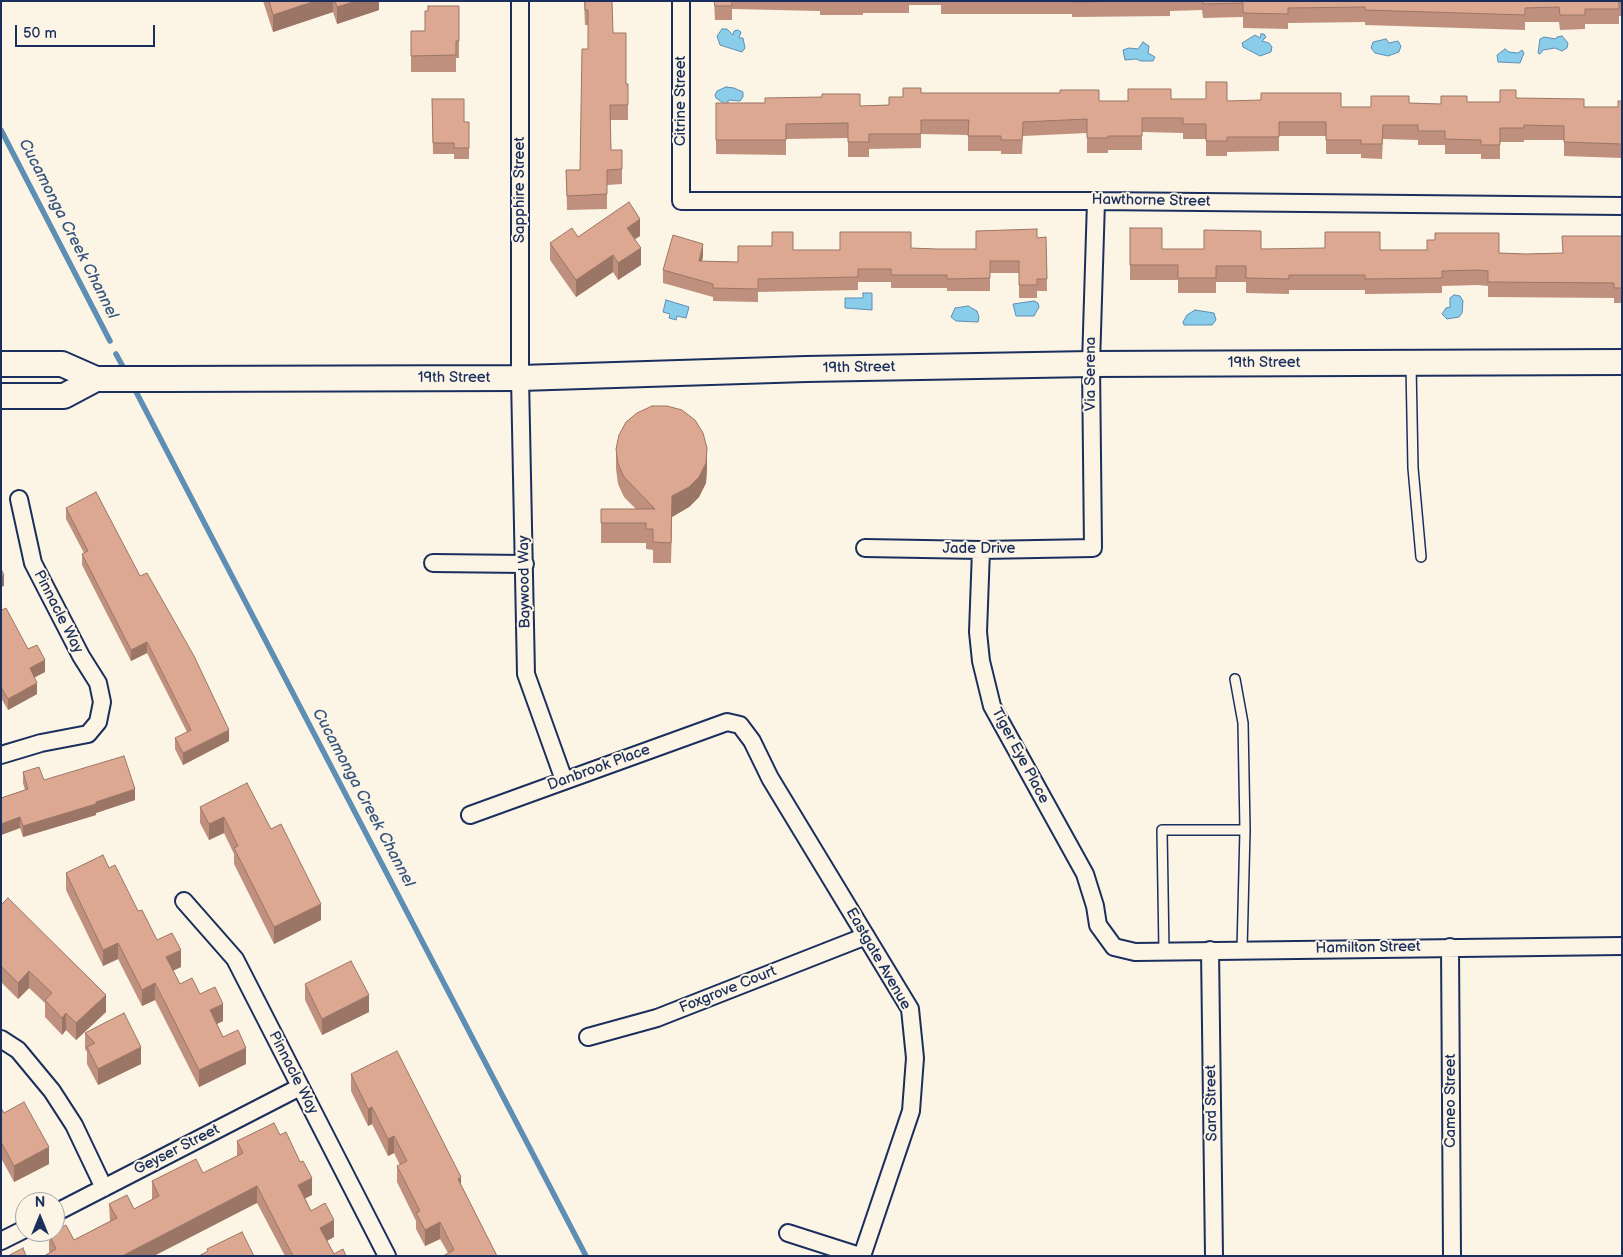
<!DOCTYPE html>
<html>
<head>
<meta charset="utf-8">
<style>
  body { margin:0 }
  #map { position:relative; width:1623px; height:1257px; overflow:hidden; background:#fcf5e5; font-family:"Balsamiq Sans",sans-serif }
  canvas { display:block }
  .frame { position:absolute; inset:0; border:2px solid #1b2f5e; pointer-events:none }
  .north { position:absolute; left:15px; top:1192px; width:50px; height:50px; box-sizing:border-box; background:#fcf5e5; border:1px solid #a2a6af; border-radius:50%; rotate:0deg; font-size:14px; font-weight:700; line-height:20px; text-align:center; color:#1b2f5e }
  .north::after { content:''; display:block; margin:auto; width:18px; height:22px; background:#1b2f5e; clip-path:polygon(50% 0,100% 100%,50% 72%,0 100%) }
  .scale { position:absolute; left:15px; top:25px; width:140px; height:22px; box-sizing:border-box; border:2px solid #1b2f5e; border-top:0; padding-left:6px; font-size:15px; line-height:18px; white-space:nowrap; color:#1b2f5e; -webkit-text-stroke:4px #fcf5e5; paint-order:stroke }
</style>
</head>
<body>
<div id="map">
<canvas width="1623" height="1257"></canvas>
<div class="frame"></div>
<div class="north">N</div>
<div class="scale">50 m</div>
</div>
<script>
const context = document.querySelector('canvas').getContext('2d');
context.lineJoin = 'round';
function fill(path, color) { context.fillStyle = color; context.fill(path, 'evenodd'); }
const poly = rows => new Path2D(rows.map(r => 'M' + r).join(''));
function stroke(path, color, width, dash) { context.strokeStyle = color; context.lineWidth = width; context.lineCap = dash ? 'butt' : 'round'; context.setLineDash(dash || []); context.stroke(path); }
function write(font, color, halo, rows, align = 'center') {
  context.font = font + ' "Balsamiq Sans",sans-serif'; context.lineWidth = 4; context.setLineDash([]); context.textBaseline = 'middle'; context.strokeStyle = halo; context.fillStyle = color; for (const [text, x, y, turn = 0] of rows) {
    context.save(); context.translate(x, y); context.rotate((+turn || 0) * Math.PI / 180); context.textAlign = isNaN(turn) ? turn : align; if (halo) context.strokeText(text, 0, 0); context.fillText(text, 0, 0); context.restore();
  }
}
const water = poly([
  [722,29,727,29,733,35,734,31,738,30,741,32,739,38,743,38,745,48,742,52,720,45,717,36,722,29],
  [1261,34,1264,34,1266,37,1262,41,1269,43,1272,47,1271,52,1260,56,1243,47,1242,43,1255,35,1260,38,1261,34],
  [1562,36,1568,43,1567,48,1562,51,1555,48,1543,50,1540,54,1538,53,1540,39,1544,37,1556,39,1557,37,1562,36],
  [1386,39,1389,43,1398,41,1401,46,1399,52,1388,56,1375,53,1371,48,1373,42,1386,39],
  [1143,42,1149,46,1148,53,1155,57,1153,61,1141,61,1136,59,1125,60,1123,50,1129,48,1138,49,1143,42],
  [1505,49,1509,52,1518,53,1522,50,1524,53,1520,63,1498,62,1497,55,1505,49],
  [726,87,734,88,743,92,743,97,740,101,728,100,728,103,725,104,716,98,715,95,717,91,726,87],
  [863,293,872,293,872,310,845,308,845,298,863,298,863,293],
  [1454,295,1460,296,1463,301,1462,313,1459,317,1447,319,1442,314,1446,308,1450,307,1450,298,1454,295],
  [666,300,689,307,686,318,677,316,676,320,669,318,670,314,663,312,666,300],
  [1034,301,1038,303,1039,307,1034,316,1016,316,1013,304,1034,301],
  [968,306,977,311,979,317,978,322,956,321,951,317,955,308,968,306],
  [1195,310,1214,313,1216,320,1212,325,1184,325,1183,322,1187,315,1195,310]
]);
fill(water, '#89cdeb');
stroke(water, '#5d8eb3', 1);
stroke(poly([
  [1,130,110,341],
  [116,354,127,374],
  [132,384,586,1256]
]), '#5d8eb3', 5.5);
const service = poly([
  [1411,365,1413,468,1421,557],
  [1235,679,1243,723,1245,830],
  [1164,951,1162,830,1245,830,1242,950]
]);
const minor = poly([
  [520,1,520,378,526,674,564,780],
  [681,1,681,201,1096,201,1622,206],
  [865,548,981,550,1093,548,1091,364,1096,201],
  [981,550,978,632,981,661,992,706,1085,874,1095,906,1098,925,1114,947,1135,952,1622,946],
  [433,563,525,564],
  [1,755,41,743,88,734,98,722,102,702,98,683,81,656,33,563,19,499],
  [470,815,727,722,740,725,752,741,770,778,910,1009,915,1058,911,1111,862,1256],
  [184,901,235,959,387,1256],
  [1450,947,1452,1256],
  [1210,950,1214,1256],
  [588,1037,657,1018,866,936],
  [1,1039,18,1050,52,1091,74,1125,104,1188],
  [55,1213,300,1087],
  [788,1233,860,1256],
  [1,1241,25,1229]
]);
const secondary = poly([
  [1,364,62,364,96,379,166,379,520,378,806,369,1091,364,1622,362],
  [1,396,64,396,96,379]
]);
stroke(service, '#1b2f5e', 12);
stroke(minor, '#1b2f5e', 20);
stroke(secondary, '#1b2f5e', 28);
stroke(service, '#fcf5e5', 9);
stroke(minor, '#fcf5e5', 16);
stroke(secondary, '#fcf5e5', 24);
fill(poly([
  [263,1,379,1,379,10,337,24,333,12,273,32],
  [584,1,613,33,626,84,628,84,628,120,610,120,611,150,622,150,622,184,607,185,607,209,567,210,566,170,580,170,588,49,588,25,585,25],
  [714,1,1622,1,1622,16,1619,16,1619,24,1585,24,1585,29,1560,30,1559,22,1525,22,1525,30,1365,25,1365,22,1288,23,1288,29,1243,28,1243,17,1203,18,1202,10,1170,11,1170,16,1072,17,1072,14,941,14,941,5,909,5,909,13,863,13,863,15,820,15,820,11,732,9,732,20,715,20],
  [459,6,459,58,456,58,456,72,411,72,411,31,425,31],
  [921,93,1099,101,1128,101,1171,99,1227,101,1341,107,1371,107,1409,103,1441,104,1467,102,1500,102,1516,98,1584,107,1618,107,1622,101,1622,158,1564,156,1564,140,1524,140,1524,142,1500,142,1500,159,1481,159,1481,154,1445,154,1445,145,1418,145,1418,140,1383,139,1382,159,1361,158,1361,154,1326,154,1326,136,1279,136,1279,151,1227,152,1227,156,1206,156,1206,139,1183,139,1183,133,1142,132,1142,150,1108,150,1108,153,1087,153,1087,133,1023,136,1022,154,1001,154,1001,151,968,151,968,135,921,134,921,148,869,149,869,157,848,157,848,138,786,139,786,155,716,154,716,103,860,106,889,105,903,97],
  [432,99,464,122,469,122,469,159,454,159,454,154,433,154],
  [1130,228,1162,249,1380,250,1526,254,1563,253,1622,236,1622,303,1614,303,1614,298,1488,297,1488,286,1478,285,1442,286,1442,293,1365,294,1365,290,1289,290,1289,294,1246,293,1246,282,1216,282,1216,293,1178,293,1178,280,1130,280],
  [640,236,635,239,641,265,618,280,613,272,576,297,550,260,550,243,578,237],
  [1046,237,1047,291,1037,291,1037,298,1019,298,1019,273,990,273,990,291,947,291,947,288,891,288,891,282,858,282,858,290,758,292,758,302,713,301,713,297,663,283,663,270,703,256,702,261,738,262,793,250,840,250,911,248,936,249,976,249,1037,238],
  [616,449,707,468,706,483,699,497,689,507,672,517,671,563,653,563,653,550,646,549,646,543,601,543,601,509,636,509,624,497,618,484,616,469],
  [66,508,140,576,229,741,183,765,175,749,175,738,187,732,147,653,131,661,82,565,82,554,84,553,66,519],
  [1,608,28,649,45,672,34,677,37,694,8,710,1,698],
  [23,772,44,780,135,800,96,813,96,815,23,837,20,828,1,835,1,798,25,790,23,783],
  [200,807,271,829,321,920,274,944,234,864,234,854,224,833,209,840,200,823],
  [109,868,157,940,181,967,173,970,180,984,200,994,223,1021,217,1024,223,1037,246,1064,199,1087,155,1000,142,1006,118,959,103,966,66,890,66,873],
  [1,905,106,1012,76,1040,66,1030,62,1035,45,1017,45,1003,29,988,18,999,1,982],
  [305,984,369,1012,322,1035,305,1000],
  [85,1033,141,1064,98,1085,87,1064,87,1052,85,1049],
  [351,1074,461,1185,497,1256,448,1253,440,1239,425,1246,416,1229,416,1221,397,1182,397,1166,400,1165,394,1153,388,1156,372,1124,368,1126,351,1091],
  [1,1108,4,1113,49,1164,14,1182,1,1158],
  [237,1141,312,1195,305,1198,311,1211,334,1237,327,1241,334,1254,346,1256,285,1256,257,1203,50,1253,49,1251,49,1234,74,1240,110,1221,109,1204,134,1209,152,1199,152,1181,203,1173,237,1156]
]), '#be907d');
fill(poly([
  [315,1,333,1,333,12,273,32,273,15],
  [356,1,379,1,379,10,337,24,337,7],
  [640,219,640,236,627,244,627,228],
  [703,244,703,256,699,274,699,261],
  [641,248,641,265,618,280,618,263],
  [613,255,613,272,576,297,576,280],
  [707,448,707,468,706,483,699,497,689,507,672,517,671,563,672,496],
  [4,575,4,586,1,587,1,576],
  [147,642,147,653,131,661,131,650],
  [45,660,45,672,30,680,30,668],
  [37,683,37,694,8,710,8,699],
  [229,730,229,741,183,765,183,753],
  [135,789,135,800,96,813,96,815,23,837,23,826],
  [20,817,20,828,1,835,1,824],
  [224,817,224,833,209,840,209,824],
  [321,904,321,920,274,944,274,927],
  [118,943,118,959,103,966,103,950],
  [181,950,181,967,166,974,166,957],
  [29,971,29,988,18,999,18,983],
  [155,983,155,1000,142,1006,142,990],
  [106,995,106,1012,76,1040,76,1023],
  [369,995,369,1012,322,1035,322,1019],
  [223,1004,223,1021,210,1027,210,1010],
  [66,1013,66,1030,62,1035,62,1018],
  [141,1047,141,1064,98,1085,98,1069],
  [246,1048,246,1064,199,1087,199,1070],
  [372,1107,372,1124,368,1126,368,1109],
  [394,1136,394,1153,388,1156,388,1139],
  [49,1147,49,1164,14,1182,14,1166],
  [461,1177,461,1194,458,1179],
  [312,1178,312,1195,298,1202,298,1185],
  [257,1186,257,1203,154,1256,122,1256],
  [334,1220,334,1237,320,1244,320,1228],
  [440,1222,440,1239,425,1246,425,1230]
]), '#9b7666');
const building = poly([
  [269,1,315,1,273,15,269,1],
  [335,1,356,1,337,7,335,1],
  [585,1,612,1,613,33,626,33,626,84,628,84,628,105,610,105,611,150,622,150,622,169,607,170,607,194,567,196,566,170,580,170,582,49,588,49,588,10,585,10,585,1],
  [714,1,732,1,732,6,715,6,714,1],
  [1072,1,1153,1,1072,2,1072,1],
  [1203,1,1619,1,1619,9,1585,9,1585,15,1560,15,1559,7,1525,8,1525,15,1365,10,1365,7,1288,8,1288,14,1243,13,1243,3,1203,4,1203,1],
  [428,6,459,6,459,41,456,41,456,55,411,56,411,31,425,31,425,11,428,11,428,6],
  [1206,82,1227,82,1227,101,1261,100,1261,93,1341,93,1341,107,1371,107,1371,96,1409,96,1409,103,1441,104,1441,96,1467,96,1467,102,1500,102,1500,90,1516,90,1516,98,1584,99,1584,107,1618,107,1618,101,1622,101,1622,144,1564,142,1564,126,1524,125,1524,128,1500,128,1500,145,1481,145,1481,140,1445,139,1445,131,1418,131,1418,125,1383,125,1382,144,1361,144,1361,140,1326,140,1326,122,1279,122,1279,137,1227,137,1227,141,1206,141,1206,124,1183,124,1183,118,1142,118,1142,136,1108,136,1108,138,1087,138,1087,119,1023,122,1022,140,1001,140,1001,136,968,136,969,120,921,120,921,134,869,134,869,142,848,142,848,123,786,124,786,140,716,140,716,103,765,103,765,98,822,97,822,94,860,94,860,106,889,105,889,97,903,97,903,88,921,88,921,93,1060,93,1060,90,1099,90,1099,101,1128,101,1128,89,1171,89,1171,99,1206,99,1206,82],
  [432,99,464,99,464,122,469,122,469,148,454,148,454,143,433,143,432,99],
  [629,202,640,219,627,228,641,248,618,263,613,255,576,280,550,243,572,228,578,237,629,202],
  [1130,228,1162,228,1162,249,1204,249,1204,230,1261,231,1261,249,1325,248,1325,232,1380,232,1380,250,1427,250,1427,240,1435,240,1435,233,1499,233,1499,253,1526,254,1563,253,1562,236,1622,236,1622,288,1614,288,1614,283,1488,282,1488,271,1478,270,1442,271,1442,278,1365,279,1365,275,1289,275,1289,279,1246,278,1246,266,1216,266,1216,278,1178,278,1178,265,1130,265,1130,228],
  [1037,229,1037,238,1046,237,1047,279,1037,279,1037,285,1019,285,1019,261,990,261,990,278,947,279,947,275,891,275,891,269,858,269,858,277,758,279,758,289,713,288,713,284,663,270,673,235,703,244,699,261,738,262,738,246,772,246,772,232,793,232,793,250,840,250,840,232,911,232,911,248,936,249,976,249,976,231,1037,229],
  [652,406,667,406,682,410,695,420,703,433,707,448,706,463,699,477,689,487,672,496,671,543,653,542,653,529,646,529,646,523,601,523,601,509,655,509,624,477,618,464,616,449,619,435,626,422,637,413,652,406],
  [96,492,140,576,147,573,194,656,229,730,183,753,175,738,191,730,147,642,131,650,82,554,88,551,66,508,96,492],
  [1,569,4,575,1,576,1,569],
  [1,608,2,610,6,608,28,649,37,645,45,660,30,668,37,683,8,699,1,687,1,608],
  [124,756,135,789,96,802,96,804,23,826,20,817,1,824,1,798,28,789,23,772,39,767,44,780,124,756],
  [247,783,271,829,281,824,321,904,274,927,234,848,238,846,224,817,209,824,200,807,247,783],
  [103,855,109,868,115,865,138,911,142,910,157,940,172,933,181,950,166,957,180,984,192,978,200,994,215,987,223,1004,210,1010,223,1037,238,1030,246,1048,199,1070,155,983,142,990,118,943,103,950,66,873,103,855],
  [8,898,106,995,76,1023,66,1013,62,1018,45,1000,52,993,29,971,18,983,1,966,1,905,8,898],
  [351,961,369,995,322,1019,305,984,351,961],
  [124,1013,141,1047,98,1069,87,1047,95,1043,85,1033,124,1013],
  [397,1051,461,1177,458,1179,497,1256,443,1256,454,1250,440,1222,425,1230,416,1213,420,1211,397,1166,407,1161,394,1136,388,1139,372,1107,368,1109,351,1074,397,1051],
  [24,1102,49,1147,14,1166,1,1142,1,1108,4,1113,24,1102],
  [274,1123,280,1135,286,1132,300,1162,303,1161,312,1178,298,1185,311,1211,325,1203,334,1220,320,1228,334,1254,343,1249,346,1256,293,1256,257,1186,122,1256,44,1256,56,1249,49,1234,53,1232,55,1232,55,1231,66,1225,74,1240,101,1226,117,1218,109,1204,127,1195,134,1209,159,1196,152,1181,196,1159,203,1173,243,1153,237,1141,274,1123],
  [242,1232,254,1256,199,1256,208,1251,207,1249,242,1232],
  [23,1248,26,1256,8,1256,23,1248]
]);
fill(building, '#dda891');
stroke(building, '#9b7666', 1);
write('15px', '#1b2f5e', '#fcf5e5', [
  ["Citrine Street",681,101,-90],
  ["Sapphire Street",520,190,-90],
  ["Hawthorne Street",1151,201,1],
  ["19th Street",1264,363],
  ["19th Street",859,368,-1],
  ["Via Serena",1091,374,-90],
  ["19th Street",454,378],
  ["Jade Drive",979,549],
  ["Baywood Way",525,582,-91],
  ["Pinnacle Way",58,612,63],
  ["Tiger Eye Place",1020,756,62],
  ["Danbrook Place",599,768,-20],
  ["Hamilton Street",1368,948,-1],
  ["Eastgate Avenue",878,959,60],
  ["Foxgrove Court",728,990,-22],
  ["Pinnacle Way",293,1073,63],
  ["Cameo Street",1451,1101,-90],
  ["Sard Street",1212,1103,-91],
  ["Geyser Street",177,1150,-27]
]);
write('italic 16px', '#365681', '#fcf5e5', [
  ["Cucamonga Creek Channel",68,229,63],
  ["Cucamonga Creek Channel",363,798,62]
]);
</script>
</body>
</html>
